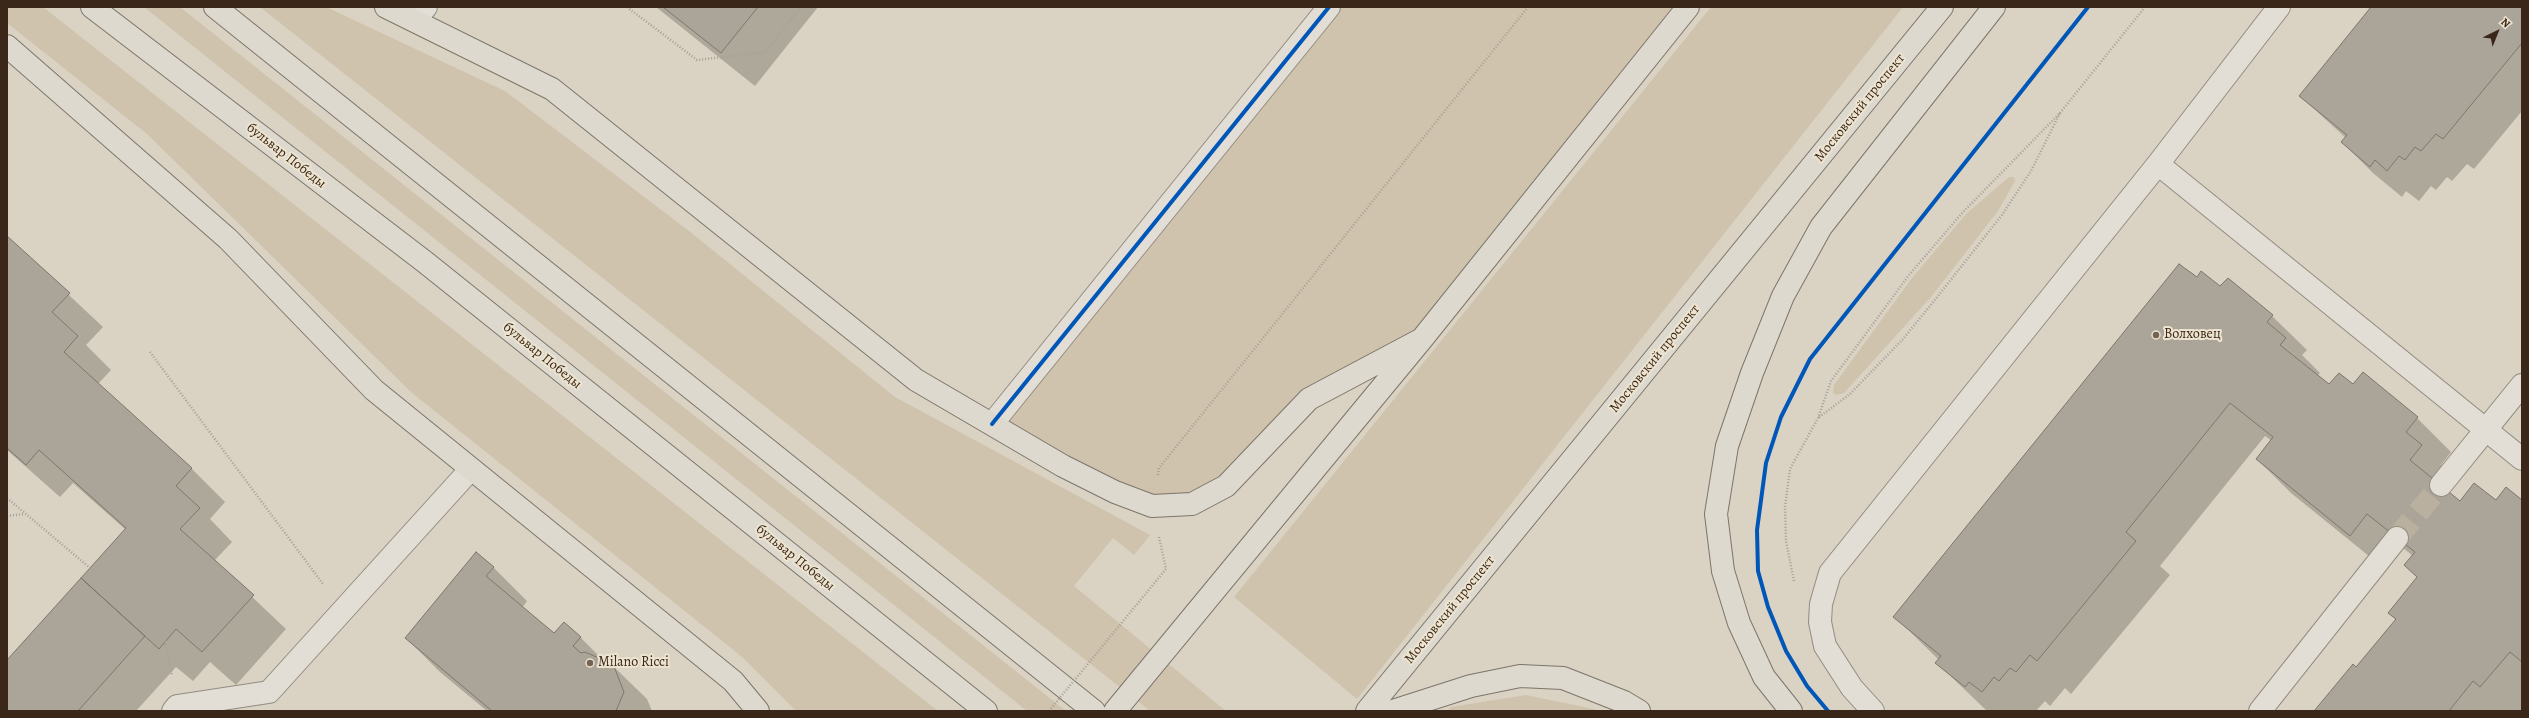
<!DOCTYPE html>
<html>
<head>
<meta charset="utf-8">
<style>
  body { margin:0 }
  #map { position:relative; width:2529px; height:718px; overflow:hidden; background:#dad2c2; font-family:Alegreya,serif }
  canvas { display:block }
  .frame { position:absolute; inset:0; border:8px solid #3a2719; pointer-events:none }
  .north { position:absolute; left:2477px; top:12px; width:40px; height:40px; -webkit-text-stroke:3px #ede4d0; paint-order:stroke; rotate:43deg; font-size:11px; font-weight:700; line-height:16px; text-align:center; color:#3a2719 }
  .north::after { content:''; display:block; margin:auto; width:14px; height:18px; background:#3a2719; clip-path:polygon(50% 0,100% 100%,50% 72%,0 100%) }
</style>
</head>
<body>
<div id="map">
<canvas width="2529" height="718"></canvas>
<div class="frame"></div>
<div class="north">N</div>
</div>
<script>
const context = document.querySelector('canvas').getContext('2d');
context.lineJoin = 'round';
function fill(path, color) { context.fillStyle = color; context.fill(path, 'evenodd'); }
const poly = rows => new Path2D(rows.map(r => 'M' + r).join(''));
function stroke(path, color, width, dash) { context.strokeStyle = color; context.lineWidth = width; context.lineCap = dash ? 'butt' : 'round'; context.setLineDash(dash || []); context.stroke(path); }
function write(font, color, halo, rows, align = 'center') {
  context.font = font + ' Alegreya,serif'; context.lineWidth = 4; context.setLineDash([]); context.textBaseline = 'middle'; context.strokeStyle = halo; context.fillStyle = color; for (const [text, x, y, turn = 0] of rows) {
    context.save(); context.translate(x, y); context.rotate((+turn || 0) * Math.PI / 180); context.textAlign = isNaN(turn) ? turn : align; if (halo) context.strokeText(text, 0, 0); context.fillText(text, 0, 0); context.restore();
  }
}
fill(poly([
  [7,7,43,7,938,711,796,711,741,656,411,392,147,134,7,23],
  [144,7,180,7,1066,711,1027,711],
  [260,7,326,7,505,91,689,231,895,397,1150,535,1134,555,1113,538,1074,586,1226,711,1150,711],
  [1329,7,1688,7,1422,339,1309,399,1226,486,1152,506,992,424],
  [1711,7,1903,7,1357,699,1234,597],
  [2009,177,2014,177,2015,181,1998,211,1931,297,1844,393,1837,395,1833,393,1834,385,1912,278,1966,214],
  [1526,695,1603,711,1447,711,1451,707]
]), '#d0c3ad');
fill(poly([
  [656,7,818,7,755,86],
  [2372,7,2522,7,2522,111,2474,169,2467,164,2452,181,2447,177,2436,190,2431,186,2419,201,2406,191,2402,197,2373,173,2342,142,2346,138,2300,96],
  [7,237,103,327,86,345,111,370,98,384,192,469,225,502,210,519,232,542,214,561,286,629,236,685,210,662,193,681,176,667,136,711,7,711,7,662,126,530,73,483,60,497,7,450],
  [2197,278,2221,288,2272,316,2307,350,2302,355,2320,373,2317,376,2329,386,2353,386,2363,373,2417,418,2451,452,2441,465,2455,480,2446,491,2460,502,2522,501,2522,711,2315,711,2357,668,2396,620,2389,613,2418,578,2413,556,2402,547,2385,569,2291,493,2257,459,2272,441,2265,436,2160,566,2170,575,2071,694,2065,688,2050,706,2045,701,2036,711,1987,711,1937,663,1939,660,1895,617],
  [493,567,527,601,522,608,554,635,580,637,604,661,612,665,647,699,652,711,487,711,440,672,406,638]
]), '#0003');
const building = poly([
  [663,7,758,7,721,53,663,7],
  [2371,7,2522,7,2522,43,2443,139,2436,134,2421,151,2415,147,2405,160,2399,156,2387,171,2375,160,2370,167,2341,142,2347,135,2299,96,2371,7],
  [7,236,70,293,52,312,78,336,64,352,192,468,176,486,200,508,180,529,254,595,202,652,176,629,159,649,81,578,126,528,39,450,26,465,7,448,7,236],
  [2179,264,2197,277,2201,271,2220,286,2228,278,2273,315,2267,322,2286,338,2280,345,2329,384,2339,373,2353,384,2363,372,2418,417,2406,432,2422,445,2410,460,2460,501,2474,483,2496,500,2506,487,2522,500,2522,662,2510,652,2480,687,2473,681,2449,711,2314,711,2353,664,2356,667,2396,619,2388,613,2417,577,2404,565,2415,552,2367,514,2350,536,2256,459,2273,437,2230,403,2126,532,2136,541,2037,661,2030,655,2016,672,2010,668,1999,681,1994,677,1982,692,1969,682,1965,687,1935,663,1941,656,1893,617,2179,264],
  [476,552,494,567,486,576,554,633,564,622,581,637,573,646,581,653,585,652,613,664,624,692,616,711,492,711,405,638,476,552],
  [81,578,145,636,78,711,7,711,7,660,81,578]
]);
fill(building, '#aba499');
stroke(building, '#7c756b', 1);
stroke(poly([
  [2397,538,2441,485]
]), '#bab0a0', 22, [22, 11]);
const minor = poly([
  [415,20,426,7],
  [2158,164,2522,459],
  [992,424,1329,7],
  [2441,485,2522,385],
  [173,711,177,706,269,692,470,470],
  [1873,711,1852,688,1825,646,1820,622,1821,604,1830,573,2158,164,2279,7],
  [2260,711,2397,538]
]);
const major = poly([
  [92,7,425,262,986,711],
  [215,7,1094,711],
  [386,7,552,89,916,380,1063,466,1115,492,1152,506,1192,504,1226,486,1309,399,1422,339],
  [7,46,228,239,374,390,733,681,758,711],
  [1115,711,1422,339,1688,7],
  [1367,711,1942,7],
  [1393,711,1471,686,1520,676,1563,678,1624,702,1639,711],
  [1791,711,1764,677,1739,623,1723,571,1716,514,1727,446,1752,373,1783,296,1821,227,1994,7]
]);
stroke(minor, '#928c81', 24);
stroke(major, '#7c756b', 24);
stroke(poly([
  [627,7,697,60,765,52,801,7],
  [2060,113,2145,7],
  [150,352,323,584],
  [1158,475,1159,468,1528,7],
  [7,498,90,568],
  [7,516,24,514],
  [1159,537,1166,569],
  [1794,581,1786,541,1785,507,1790,469,1818,418,1831,381,1909,275,1963,212,2060,113,2031,171,2002,215,1934,301,1903,339,1850,394,1818,418],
  [165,641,172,676]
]), '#a4a098', 2.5, [1, 2]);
stroke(minor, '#e2ded6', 22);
stroke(major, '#ddd9cf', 22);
stroke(poly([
  [1049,711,1166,569]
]), '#a4a098', 2.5, [1, 2]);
stroke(poly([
  [992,424,1329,7],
  [1828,711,1807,686,1786,651,1768,607,1758,571,1757,530,1766,463,1781,417,1810,359,2088,7]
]), '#0057b8', 4);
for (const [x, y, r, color] of [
  [2156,335,4,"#726354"],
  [590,663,4,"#726354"]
]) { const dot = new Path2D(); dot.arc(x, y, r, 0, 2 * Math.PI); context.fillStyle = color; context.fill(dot); stroke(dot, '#ede4d0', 1.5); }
write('14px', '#3a2719', '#ede4d0', [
  ["Московский проспект",1860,108,-51],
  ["бульвар Победы",286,156,38],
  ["бульвар Победы",542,356,39],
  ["Московский проспект",1655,359,-51],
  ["бульвар Победы",795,558,39],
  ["Московский проспект",1450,610,-51]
]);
write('14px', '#3a2719', '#ede4d0', [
  ["Волховец",2164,335],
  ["Milano Ricci",598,663]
], 'left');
</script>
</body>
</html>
